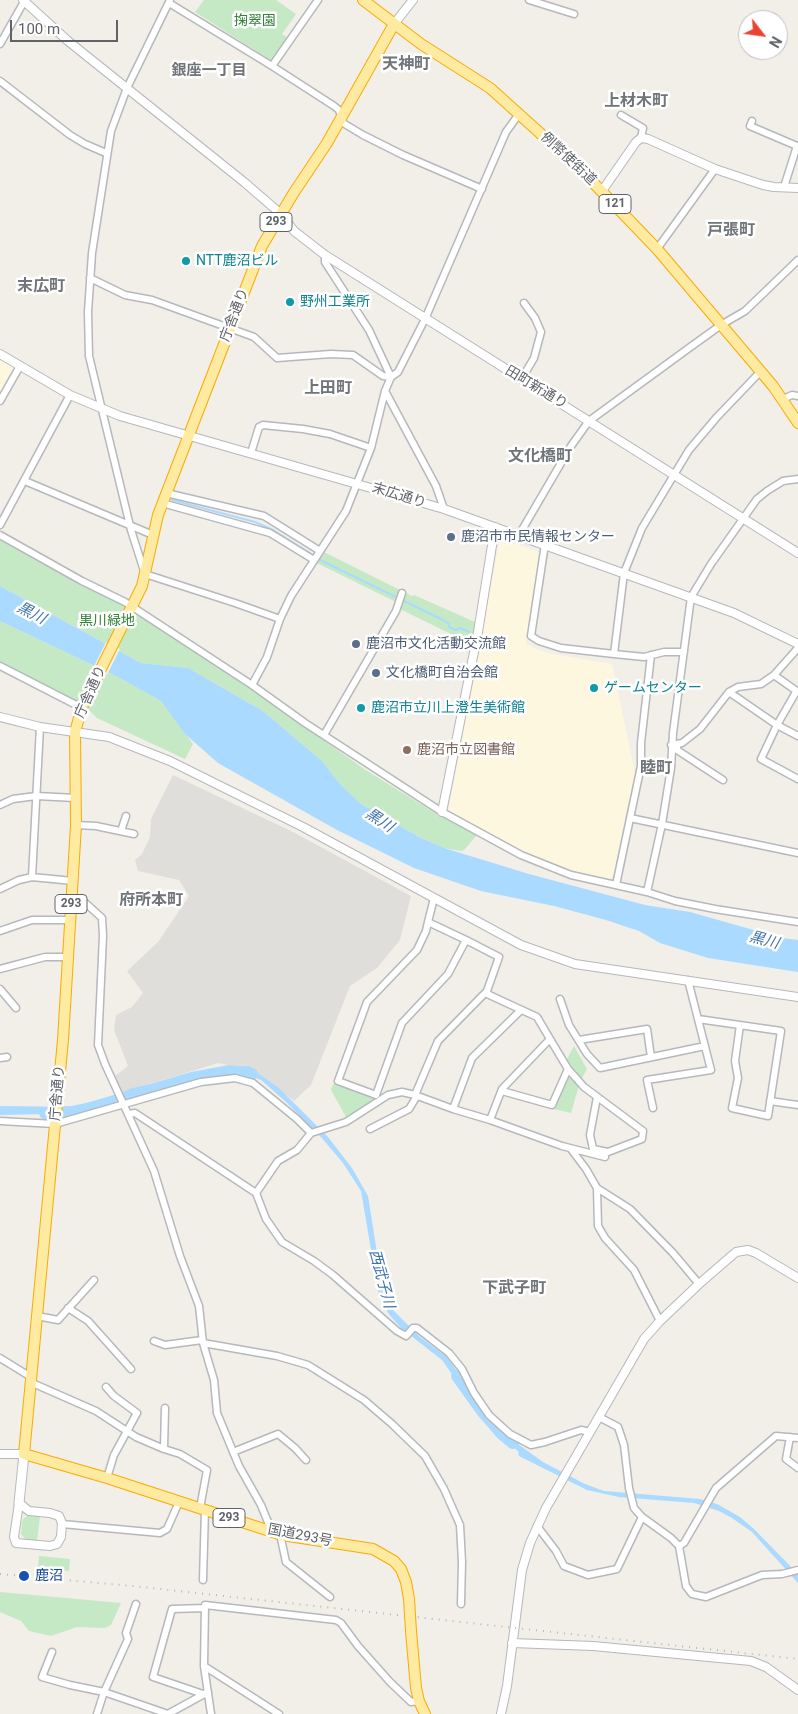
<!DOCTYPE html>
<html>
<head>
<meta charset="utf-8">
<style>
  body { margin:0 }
  #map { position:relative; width:798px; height:1714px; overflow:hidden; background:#f1efe8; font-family:Roboto,sans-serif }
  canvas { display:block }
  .north { position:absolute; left:738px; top:10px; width:50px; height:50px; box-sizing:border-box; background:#fff; border:1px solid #bfc1c3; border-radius:50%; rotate:120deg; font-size:14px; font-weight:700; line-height:20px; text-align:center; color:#5f6368 }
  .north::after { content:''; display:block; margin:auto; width:18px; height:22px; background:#ea4335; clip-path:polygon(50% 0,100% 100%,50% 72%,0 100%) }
  .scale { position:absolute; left:10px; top:20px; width:108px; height:22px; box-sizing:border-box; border:2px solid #5f6368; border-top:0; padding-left:6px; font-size:15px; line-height:18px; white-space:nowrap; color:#5f6368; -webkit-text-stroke:4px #fff; paint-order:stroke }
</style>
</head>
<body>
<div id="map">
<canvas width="798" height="1714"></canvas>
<div class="north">N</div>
<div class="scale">100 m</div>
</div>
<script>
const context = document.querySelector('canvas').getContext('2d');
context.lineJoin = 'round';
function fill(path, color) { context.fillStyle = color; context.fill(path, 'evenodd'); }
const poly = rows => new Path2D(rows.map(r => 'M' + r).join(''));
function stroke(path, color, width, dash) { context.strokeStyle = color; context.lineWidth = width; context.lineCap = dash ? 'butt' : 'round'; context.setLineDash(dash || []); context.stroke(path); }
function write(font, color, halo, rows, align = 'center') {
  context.font = font + ' Roboto,"Noto Sans JP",sans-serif'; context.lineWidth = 5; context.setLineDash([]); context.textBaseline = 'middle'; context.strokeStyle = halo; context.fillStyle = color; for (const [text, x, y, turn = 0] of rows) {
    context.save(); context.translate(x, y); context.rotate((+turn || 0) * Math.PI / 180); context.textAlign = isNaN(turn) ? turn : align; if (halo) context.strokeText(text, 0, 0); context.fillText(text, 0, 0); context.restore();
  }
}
fill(poly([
  [0,359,14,367,0,392],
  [500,538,539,552,526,644,547,653,612,664,635,773,613,876,606,882,565,872,519,853,448,813]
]), '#fef7e0');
fill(poly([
  [173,775,293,832,411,896,400,940,377,968,350,986,311,1085,294,1101,253,1070,218,1063,118,1094,110,1080,128,1066,114,1030,116,1015,132,1007,143,993,127,971,158,942,189,896,179,880,138,871,135,860,142,854,150,837,151,819]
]), '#e0deda');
fill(poly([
  [204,0,276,0,296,14,282,34,288,38,272,61,195,12],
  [0,538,88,588,120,602,138,613,223,668,364,769,443,818,477,835,464,850,461,851,444,848,421,838,361,804,340,784,322,761,263,711,188,668,141,663,0,586],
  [324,552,412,596,414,595,475,622,471,644,402,610,400,607,400,604,317,563],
  [0,621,118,677,161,701,193,744,185,759,97,718,90,711,76,704,70,699,54,689,0,662],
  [574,1046,587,1069,581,1080,567,1059],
  [571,1077,579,1085,571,1113,554,1109,564,1080],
  [333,1084,350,1089,375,1099,346,1117,331,1090],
  [29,1515,40,1516,37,1541,26,1540,21,1534,22,1522,24,1518],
  [39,1556,70,1559,69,1571,38,1568],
  [0,1592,121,1603,111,1625,105,1628,77,1627,51,1636,29,1631,21,1621,0,1612]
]), '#c5e8c5');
fill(poly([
  [0,586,141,663,188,668,263,711,322,761,340,784,361,804,421,838,444,848,529,874,645,905,690,912,782,938,798,940,798,972,708,958,660,943,639,931,606,920,554,906,481,891,414,868,337,830,218,763,185,734,161,701,118,677,0,621],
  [229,1065,244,1067,258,1073,279,1088,328,1137,352,1168,368,1196,381,1278,394,1311,420,1337,447,1357,455,1368,479,1410,497,1429,543,1462,585,1484,604,1491,700,1499,717,1504,740,1517,754,1529,798,1574,798,1583,752,1532,732,1518,719,1511,694,1503,619,1497,587,1490,519,1456,518,1451,500,1437,481,1418,470,1404,464,1391,442,1360,401,1328,388,1313,378,1291,361,1191,343,1163,320,1136,285,1101,261,1080,250,1076,229,1070,220,1071,90,1107,46,1114,0,1115,0,1106,73,1107,191,1072]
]), '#aadaff');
fill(poly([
  [106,642,120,649,107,675,93,668]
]), '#f1efe8');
stroke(poly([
  [172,500,255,522,273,530,324,562,398,598],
  [402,600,443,620,449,624,449,627,456,630,460,628,469,632]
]), '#aadaff', 2);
stroke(poly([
  [45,1113,72,1112,114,1103,133,1094,230,1073,247,1072,252,1074],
  [457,1376,482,1411,502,1434,513,1443]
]), '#aadaff', 12);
const minor = poly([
  [170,0,127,88,111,131,92,253,88,312,89,356,131,530,145,574,235,603,280,619],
  [529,0,574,14],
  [169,3,272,66,334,106,339,110,343,123,363,135,403,155,482,189],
  [0,44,25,0],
  [272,66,318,0],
  [0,81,70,135,85,144,106,153],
  [621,115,643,128,641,138],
  [752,121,750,126,797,146,784,187],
  [657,249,715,169],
  [325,255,325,262,369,330,391,377],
  [90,278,125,295,152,300,254,337,277,358,331,354,353,355,383,376,391,377],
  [521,380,534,358,541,332,535,318,524,303],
  [385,391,436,486,444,509],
  [783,399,792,395,798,396],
  [0,401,20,366],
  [251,453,259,427,263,425,303,429,330,434,371,448],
  [25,481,153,535],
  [166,493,264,516,320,551],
  [162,503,270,533,314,560],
  [0,525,70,395],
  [0,535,82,581,125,602,252,685,305,723,442,812,521,855,571,875,647,892,662,824,671,768,673,733,691,597,711,564,757,499,767,491,783,481,798,479],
  [519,535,571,446,589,421,689,348,721,325,745,311,798,260],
  [545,544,531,636,539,641,561,648,614,654,644,657,664,652,684,652],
  [614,654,624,573,642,528,689,450,717,417,761,371],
  [0,666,82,708],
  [774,675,798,692],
  [252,685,267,657,280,619,291,596,346,511,371,448,385,391,391,377,398,372,425,319,506,132,519,114],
  [729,692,777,725,798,736],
  [796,692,777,725,761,759,798,779],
  [324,735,396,611,402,593],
  [671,745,682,743,700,729,729,692,738,687,761,684,774,675,798,648],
  [677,745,677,750,723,780],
  [0,805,13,799,36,796,76,798],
  [630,818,798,853],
  [76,825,96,826,134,834],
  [121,831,126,816],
  [32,877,40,727],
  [616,885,641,766,641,743,651,655],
  [0,889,19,880,32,877,73,881],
  [647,892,675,901,715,909,798,922],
  [72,899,81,899,102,918,103,936,98,1045,105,1064,154,1171,180,1256,199,1306,203,1343,214,1380,217,1413,239,1466,261,1505,272,1532],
  [428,922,466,940,448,974,402,1023,376,1095,338,1081,367,1002,417,950,426,931,428,922,434,898],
  [0,931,32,920,70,920],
  [0,969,45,957,68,957],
  [0,989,16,1008],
  [485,993,537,1017,550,1039,502,1089,490,1120,453,1109,472,1058,521,1010],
  [560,999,569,1025,587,1054,600,1068,705,1046],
  [698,1019,781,1031,768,1116,732,1108,738,1078,735,1061,740,1025],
  [579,1040,647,1029,651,1057],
  [0,1058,7,1057],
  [568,1069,584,1087,643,1131,642,1139,608,1152,593,1149,590,1135,597,1097],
  [502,1091,552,1105,568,1069,550,1039],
  [415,1095,453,1109],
  [770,1101,798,1105],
  [653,1108,647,1080,711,1070,688,980],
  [128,1114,135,1113,256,1193,266,1219,282,1242,314,1261,333,1275,397,1331,406,1336,413,1328,417,1328,449,1353,462,1369,474,1393,489,1415,510,1434,531,1445,545,1442,581,1430,590,1432],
  [490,1120,562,1146,605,1157],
  [0,1121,55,1124,201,1082,235,1078,253,1083,297,1119,311,1133],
  [370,1129,409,1109,417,1096],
  [571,1149,586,1169,597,1188,630,1209,673,1253,699,1284],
  [597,1188,598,1226,605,1238,634,1270,660,1321],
  [256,1193,278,1161,297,1150,311,1133,346,1122,388,1095,402,1092,415,1095,438,1041,487,991,499,957,466,940],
  [68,1308,88,1321,131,1369],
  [37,1316,58,1320,94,1280],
  [154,1341,165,1345,202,1340],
  [203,1343,277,1356,308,1365,364,1400,392,1424,425,1456,444,1489,460,1525,462,1562,461,1604],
  [0,1358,31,1377],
  [30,1382,96,1411,136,1437,164,1449,180,1454,207,1470,200,1508],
  [106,1387,114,1396,137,1413,114,1455,107,1478],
  [599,1417,618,1427,624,1445,629,1488,634,1508,642,1517,671,1538,679,1546],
  [790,1437,786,1459,798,1468],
  [798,1438,776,1436,716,1488,684,1543,679,1546,686,1586,692,1594,706,1597,762,1575,782,1574,798,1570],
  [164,1449,165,1408],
  [233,1452,278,1434,295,1448,306,1460],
  [62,1524,160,1533,167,1529,179,1502],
  [537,1526,556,1551,564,1566,588,1575,617,1569,642,1517],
  [280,1534,286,1562,330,1597],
  [203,1580,205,1509],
  [136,1604,126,1633,128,1639,104,1692,168,1714,208,1692],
  [52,1652,42,1677,70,1685,104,1692,97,1714],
  [204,1666,279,1714],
  [203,1694,153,1677,172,1609,205,1608],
  [211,1714,204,1666,205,1605,336,1620,341,1623,358,1646,390,1682,411,1702,419,1701]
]);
const tertiary = poly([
  [23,0,68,41,244,182,281,214,294,231,325,255,798,553],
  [394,24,413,0],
  [602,191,636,142,641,138,648,139,715,169,763,185,774,187,798,188],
  [0,354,70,395,120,416,444,509,734,613,798,644],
  [0,717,40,727,109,737,170,761,303,827,521,945,575,964,798,997],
  [442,812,478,632,495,527],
  [0,1454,24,1454],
  [19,1503,29,1511,50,1513,59,1516,62,1523,61,1537,57,1544,50,1546,16,1543,14,1537,19,1503],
  [512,1643,593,1646,751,1661,766,1667,798,1690],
  [501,1714,507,1686,522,1570,530,1543,546,1508,644,1339,660,1321,699,1284,736,1252,748,1250,756,1253,798,1278]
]);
const secondary = poly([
  [19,1503,24,1454]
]);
const trunk = poly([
  [363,0,421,44,490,88,581,170,657,249,773,386,798,423],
  [394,24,327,143,293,194,262,246,158,515,142,586,82,707,75,732,76,825,63,1040,24,1454,107,1478,282,1535,373,1549,394,1561,401,1569,406,1582,409,1599],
  [411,1631,416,1688,419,1701,425,1714]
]);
stroke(minor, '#b5b8bc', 9);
stroke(tertiary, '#b5b8bc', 10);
stroke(secondary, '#b6babf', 11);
stroke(trunk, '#f9ab00', 12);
stroke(minor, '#fff', 6);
stroke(tertiary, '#fff', 8);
stroke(secondary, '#fff', 9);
stroke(trunk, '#feeaa1', 10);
stroke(poly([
  [0,1574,133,1586,798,1659]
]), '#b6b7b8', 2, [1, 6]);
const trunkBridge = poly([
  [409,1599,411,1631]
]);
stroke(trunkBridge, '#f9ab00', 12, []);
stroke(trunkBridge, '#feeaa1', 10);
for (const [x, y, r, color] of [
  [186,261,5,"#0f9aa8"],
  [290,302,5,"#0f9aa8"],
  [451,537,5,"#5c6f8a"],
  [356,644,5,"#5c6f8a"],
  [376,673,5,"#5c6f8a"],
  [594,688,5,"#0f9aa8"],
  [361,708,5,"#0f9aa8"],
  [407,750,5,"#8d6e63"],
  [24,1576,6,"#1a4fb4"]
]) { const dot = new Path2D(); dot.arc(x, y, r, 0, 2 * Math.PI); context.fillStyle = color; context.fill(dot); stroke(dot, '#fff', 2); }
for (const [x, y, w] of [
  [615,204,32],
  [276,222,32],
  [71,904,32],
  [229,1518,32]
]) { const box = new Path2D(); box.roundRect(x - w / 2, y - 9.5, w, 19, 4); context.fillStyle = '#fff'; context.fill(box); stroke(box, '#5f6368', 1); }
write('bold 12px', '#5f6368', null, [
  ["121",615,204],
  ["293",276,222],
  ["293",71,904],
  ["293",229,1518]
]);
write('14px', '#348238', '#fff', [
  ["掬翠園",255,21],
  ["黒川緑地",107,621]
]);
write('14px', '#5f6368', '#fff', [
  ["例幣使街道",568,159,43],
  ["庁舎通り",235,315,-69],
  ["田町新通り",536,388,31],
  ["末広通り",399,496,17],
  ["庁舎通り",91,692,-66],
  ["庁舎通り",58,1093,-85],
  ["国道293号",300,1536,11]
]);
write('14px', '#0d838f', '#fff', [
  ["NTT鹿沼ビル",196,261],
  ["野州工業所",300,302],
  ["ゲームセンター",604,688],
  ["鹿沼市立川上澄生美術館",371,708]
], 'left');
write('14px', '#4e5e75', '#fff', [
  ["鹿沼市市民情報センター",461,537],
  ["鹿沼市文化活動交流館",366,644],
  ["文化橋町自治会館",386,673]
], 'left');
write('14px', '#785e54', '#fff', [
  ["鹿沼市立図書館",417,750]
], 'left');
write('14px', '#164399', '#fff', [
  ["鹿沼",35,1576]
], 'left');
write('bold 15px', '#70757a', '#fff', [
  ["銀座一丁目",209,71]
]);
write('italic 15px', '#4174aa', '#fff', [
  ["黒川",31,614,27],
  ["黒川",379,821,33],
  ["黒川",764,941,15],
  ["西武子川",381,1279,75]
]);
write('bold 16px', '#70757a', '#fff', [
  ["天神町",406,65],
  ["上材木町",636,102],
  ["戸張町",731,231],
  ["末広町",41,287],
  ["上田町",328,389],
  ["文化橋町",540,457],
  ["睦町",656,769],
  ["府所本町",151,901],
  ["下武子町",514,1289]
]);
</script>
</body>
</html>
